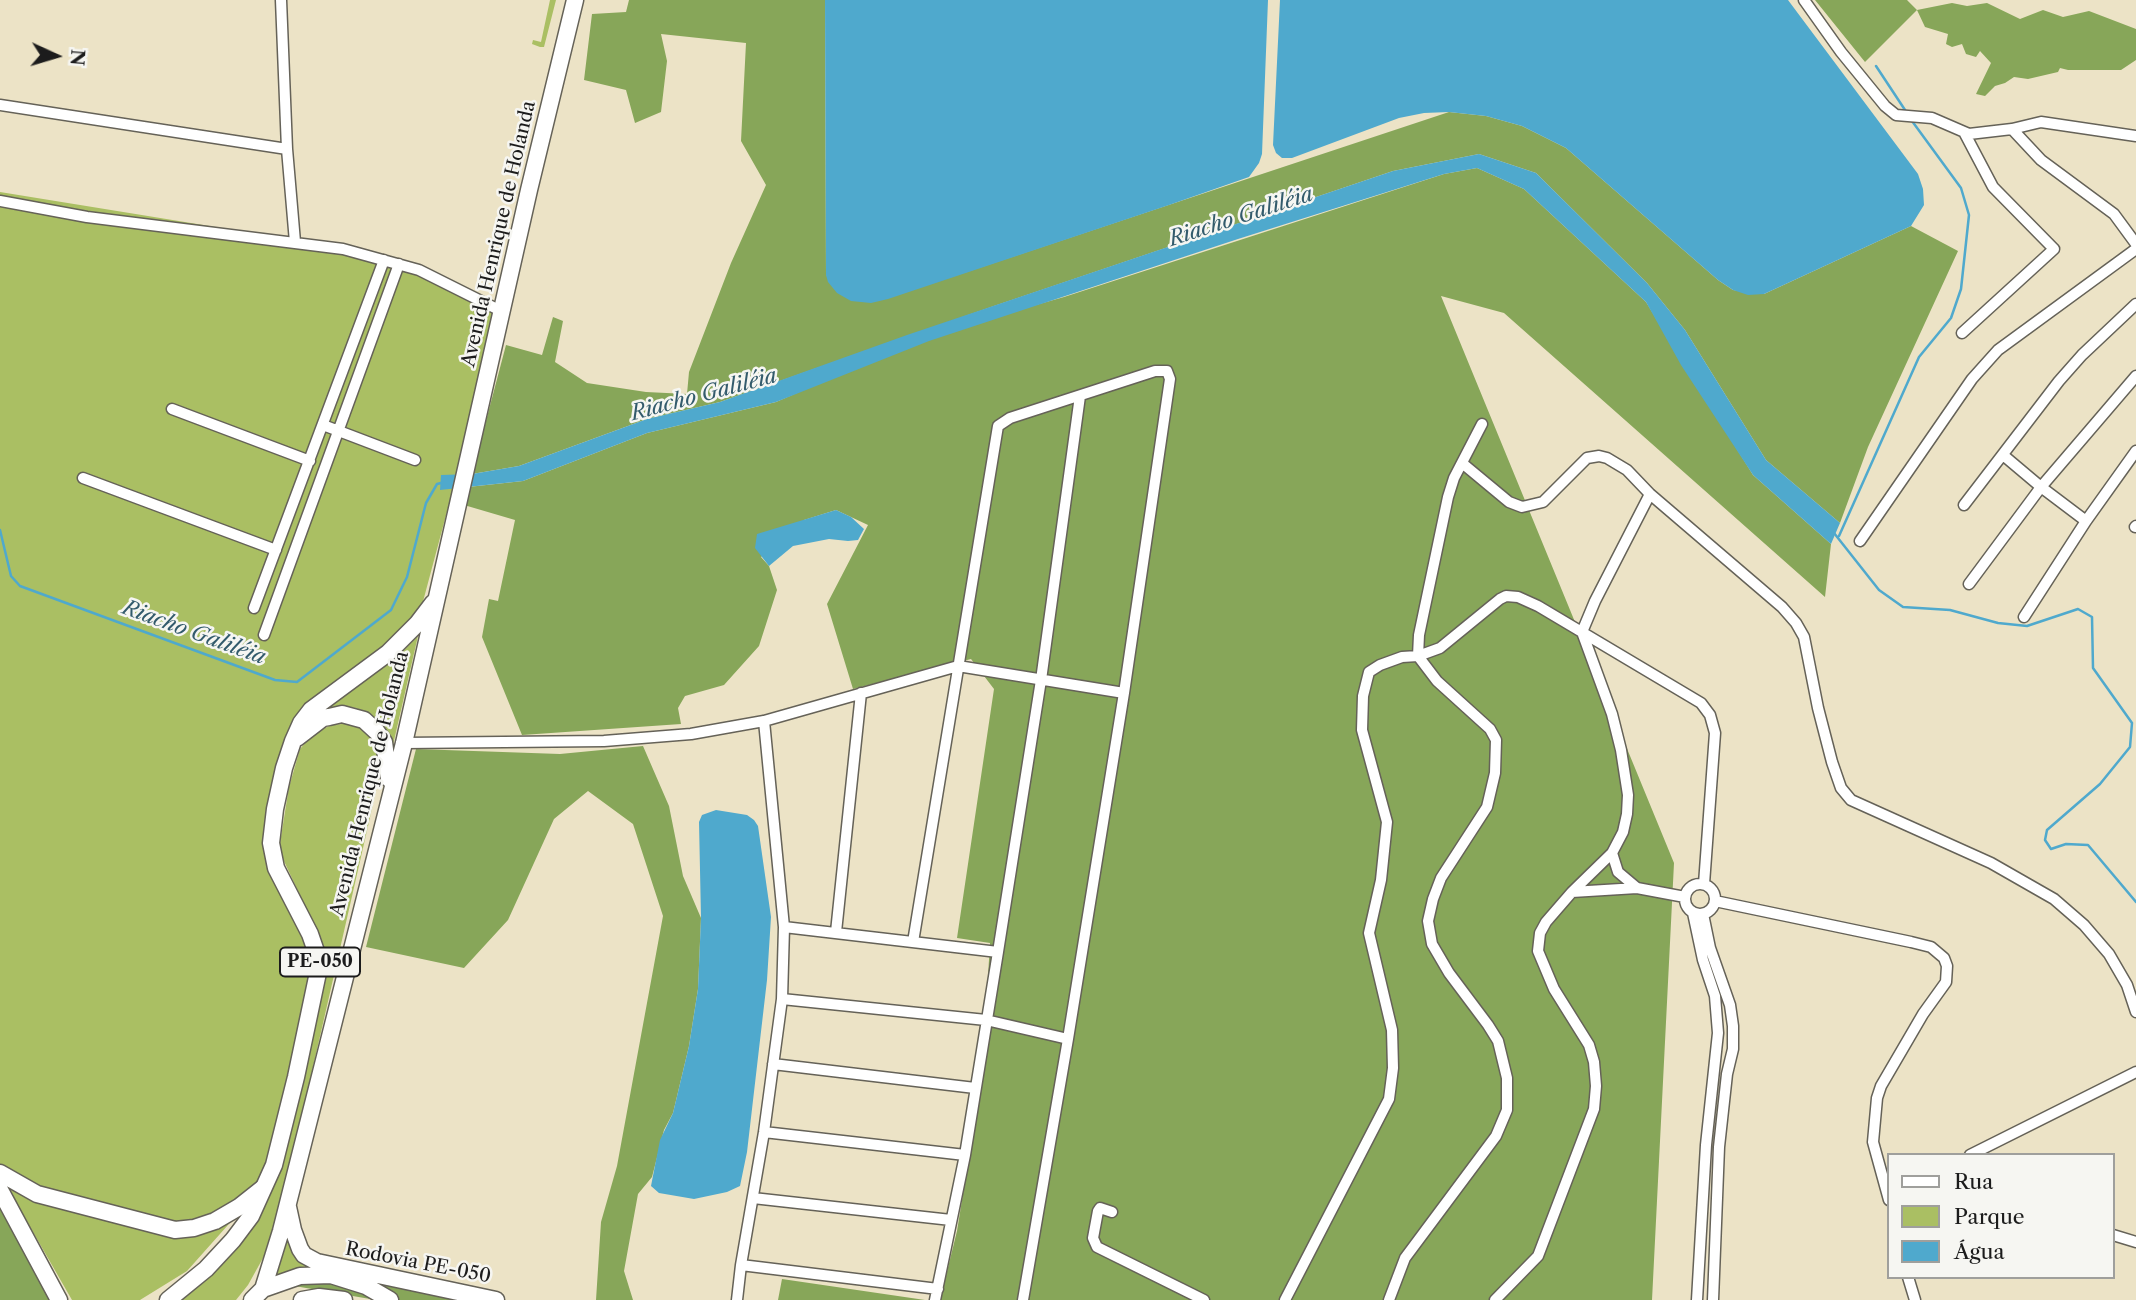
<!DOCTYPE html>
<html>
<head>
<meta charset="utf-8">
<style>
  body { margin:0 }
  #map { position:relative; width:2136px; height:1300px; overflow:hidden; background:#ece3c6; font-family:"Libre Caslon Text",serif }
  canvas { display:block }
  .legend { position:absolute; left:1887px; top:1153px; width:228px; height:126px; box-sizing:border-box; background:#f6f6f2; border:2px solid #9f9f9c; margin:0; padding:9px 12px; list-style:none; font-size:21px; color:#1c1c1c }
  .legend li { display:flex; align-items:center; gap:14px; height:35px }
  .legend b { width:35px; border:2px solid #9f9f9c }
  .north { position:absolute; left:21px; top:21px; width:70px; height:70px; -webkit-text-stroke:5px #f6f6f2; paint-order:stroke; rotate:94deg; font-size:19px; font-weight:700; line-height:28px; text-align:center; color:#1c1c1c }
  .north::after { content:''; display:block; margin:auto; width:24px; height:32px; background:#1c1c1c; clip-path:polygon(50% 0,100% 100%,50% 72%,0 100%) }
</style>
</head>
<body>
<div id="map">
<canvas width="2136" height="1300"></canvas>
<ul class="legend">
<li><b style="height:9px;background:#fff"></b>Rua</li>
<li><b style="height:19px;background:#aabf63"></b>Parque</li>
<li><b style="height:19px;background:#4fa9cd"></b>Água</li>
</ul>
<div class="north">N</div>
</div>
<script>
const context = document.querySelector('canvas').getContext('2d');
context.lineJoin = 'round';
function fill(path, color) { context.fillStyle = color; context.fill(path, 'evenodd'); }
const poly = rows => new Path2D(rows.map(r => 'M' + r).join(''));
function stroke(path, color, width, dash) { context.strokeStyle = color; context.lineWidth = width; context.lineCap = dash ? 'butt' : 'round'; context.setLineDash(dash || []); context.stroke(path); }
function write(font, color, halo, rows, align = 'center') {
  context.font = font + ' "Libre Caslon Text",serif'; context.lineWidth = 5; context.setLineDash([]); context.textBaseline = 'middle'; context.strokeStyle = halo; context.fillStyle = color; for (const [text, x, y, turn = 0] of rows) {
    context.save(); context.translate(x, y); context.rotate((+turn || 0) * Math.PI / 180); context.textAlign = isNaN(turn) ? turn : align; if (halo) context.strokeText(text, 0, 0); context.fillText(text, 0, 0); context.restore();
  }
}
fill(poly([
  [550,0,556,0,544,47,540,47,532,44,533,40,541,42],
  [0,192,345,248,406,265,500,313,417,624,317,712,404,650,418,636,393,745,387,733,372,717,356,708,338,706,322,713,289,751,271,843,319,954,263,1188,250,1199,175,1230,37,1194,0,1173],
  [353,723,369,732,381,751,382,765,286,1185,268,1249,248,1285,236,1300,177,1300,268,1195,318,934,283,859,280,843,289,787,300,749,312,735,331,725],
  [6,1185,159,1231,236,1216,187,1271,140,1300,72,1300],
  [287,1225,316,1267,269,1287]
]), '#aabf63');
fill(poly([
  [629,0,825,0,826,275,888,298,1449,112,1486,116,1522,126,1566,148,1718,280,1733,290,1764,294,1911,226,1958,251,1868,447,1840,523,1766,460,1685,330,1647,283,1536,173,1479,154,1393,171,994,306,720,402,647,419,519,466,472,474,506,345,542,355,553,317,563,321,555,362,587,383,646,392,687,394,689,372,731,263,766,185,741,141,746,43,661,34,667,61,661,112,635,123,626,90,584,80,592,14,626,12],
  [1815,0,1907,0,1917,10,1952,3,1967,6,1987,3,2020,19,2043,10,2063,17,2089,11,2136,29,2136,60,2121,70,2068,70,2060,68,2058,72,2028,79,2014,77,2005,83,1995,86,1985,96,1976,94,1991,63,1980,51,1976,57,1966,54,1962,44,1952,47,1946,44,1948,34,1925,27,1917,10,1865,62],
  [1477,168,1524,189,1646,302,1753,475,1831,544,1825,597,1504,313,1441,296,1674,863,1652,1300,940,1300,957,1231,982,1076,990,943,957,938,994,689,971,659,853,689,827,604,868,525,836,510,804,520,761,557,769,566,777,590,759,646,724,685,685,696,678,708,681,724,522,735,482,637,489,599,498,601,515,520,464,505,468,487,523,481,647,433,776,402,933,334,1064,297,1444,174],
  [643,746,669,806,683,876,701,918,698,989,689,1046,673,1113,664,1130,652,1177,638,1194,624,1271,633,1300,596,1300,601,1222,617,1166,663,916,633,824,588,791,554,819,508,920,464,968,366,947,416,749,560,754],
  [0,1198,58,1300,0,1300],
  [321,1268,468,1300,376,1300,277,1283],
  [782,1279,925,1300,778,1300]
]), '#87a659');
fill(poly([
  [825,0,1268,0,1262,154,1259,163,1249,177,1169,205,888,299,871,303,851,301,837,293,828,282,826,275],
  [1280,0,1788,0,1918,174,1923,189,1924,205,1911,226,1764,294,1748,295,1733,290,1718,280,1566,148,1522,126,1486,116,1449,112,1424,113,1399,118,1292,158,1282,158,1276,153,1273,145],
  [1479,154,1536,173,1647,283,1685,330,1766,460,1840,523,1831,544,1753,475,1681,365,1646,302,1524,189,1477,168,1444,174,1238,239,929,341,776,402,647,433,523,481,440,490,441,475,472,474,519,466,647,419,720,402,907,335,1393,171],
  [836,510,851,517,864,529,858,540,848,541,829,539,793,546,769,566,755,548,757,534],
  [716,810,747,815,754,820,758,826,771,917,767,980,747,1152,740,1186,727,1192,694,1199,659,1193,651,1186,660,1140,673,1113,689,1046,698,989,701,918,699,822,702,815]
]), '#4fa9cd');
stroke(poly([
  [1876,66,1907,113],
  [0,530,11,576,20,586,275,680,297,682,391,610,407,577,426,503,437,484,441,483],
  [1834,533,1879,590,1903,607,1950,610,1998,623,2027,626,2078,609,2092,617,2093,668,2132,723,2130,747,2100,784,2047,830,2045,840,2051,849,2066,844,2088,845,2136,902],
  [1839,536,1919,357,1951,318,1961,289,1969,215,1961,188,1912,121]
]), '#4fa9cd', 2.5);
const minor = poly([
  [281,0,287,149,295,242],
  [1804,0,1841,52,1885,106,1896,115,1932,118,1969,134,2012,129,2041,122,2136,136],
  [0,105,287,149],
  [2012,129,2041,160,2114,214,2136,244],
  [0,201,87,217,343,249,419,270,503,312],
  [1962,333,2054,249,1993,187,1964,132],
  [172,409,310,461],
  [323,425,415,460],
  [2003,455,2041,487,2086,521],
  [1462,463,1509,502,1522,507,1543,502,1587,458,1599,456,1607,458,1627,470,1650,494,1782,607,1796,623,1804,637,1818,708,1832,762,1841,788,1851,800,1991,863,2054,899,2084,925,2109,954,2127,985,2136,1012],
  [83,478,276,550],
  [1964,505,2059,381,2082,355,2136,304],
  [2135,527,2136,526],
  [1860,541,1972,379,1998,350,2136,249],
  [1969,584,2041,487,2136,376],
  [254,608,384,260],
  [2024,617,2086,521,2136,451],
  [264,635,399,264],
  [404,743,604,741,691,734,764,721,958,666,1124,693],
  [1612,853,1618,872,1637,888],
  '1685 899a15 15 0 1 1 30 0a15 15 0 1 1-30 0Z',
  [1572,892,1637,888,1685,897],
  [1715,901,1911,942,1931,947,1944,958,1947,966,1946,982,1923,1014,1881,1086,1877,1098,1873,1142,1889,1200],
  [1693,913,1703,960,1715,996,1718,1033,1706,1145,1697,1300],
  [1703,914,1710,948,1730,1005,1733,1026,1733,1049,1727,1074,1719,1147,1713,1300],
  [784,927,998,952],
  [836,932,861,693],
  [913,942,998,426,1010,418,1155,371,1167,371,1170,379,1124,693,1068,1039,1023,1300],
  [782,999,986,1020,1068,1039],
  [773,1064,975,1088],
  [764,1132,965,1155],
  [1970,1155,2136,1072],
  [753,1198,951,1220],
  [1112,1212,1100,1208,1098,1211,1093,1238,1097,1247,1204,1300],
  [2113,1235,2136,1242],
  [741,1265,938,1289],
  [1908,1277,1915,1300],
  [737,1300,741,1265,764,1132,782,999,784,927,764,721],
  [935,1300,965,1155,998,952,1041,680,1080,396],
  [1285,1300,1389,1099,1393,1068,1392,1030,1369,933,1381,880,1387,822,1362,730,1363,696,1369,672,1380,665,1402,657,1418,656,1440,648,1500,599,1506,596,1518,597,1538,606,1701,703,1710,715,1715,733,1704,884],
  [1389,1300,1405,1258,1496,1136,1507,1110,1507,1078,1498,1041,1488,1025,1449,973,1432,944,1428,921,1433,899,1441,878,1487,807,1495,773,1496,740,1490,729,1437,681,1418,656,1419,635,1448,497,1454,478,1482,424],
  [1495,1300,1538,1256,1594,1109,1596,1086,1594,1062,1589,1045,1554,989,1538,951,1540,933,1546,922,1572,892,1612,853,1623,832,1627,814,1628,795,1621,750,1612,714,1582,632,1595,601,1650,494]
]);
const primary = poly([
  [297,738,323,718,329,717,342,714,364,720,377,732,384,742,389,779],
  [288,1207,293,1230,300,1249,304,1255,317,1262,496,1300],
  [263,1289,300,1276,331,1275,366,1286,390,1300],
  [168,1300,206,1269,233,1240,251,1216,274,1165,296,1077,320,963,310,934,276,868,271,843,275,809,284,768,293,741,301,723,311,710,388,653,417,624,433,603],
  [252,1300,263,1289,281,1231,404,743,529,190,575,0],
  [302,1300,319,1297,344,1300]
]);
const trunk = poly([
  [0,1173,37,1194,175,1230,194,1228,215,1221,239,1207,263,1188],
  [0,1190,59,1300]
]);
stroke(minor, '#656258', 13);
stroke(primary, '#656258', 19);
stroke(trunk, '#656258', 19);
stroke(minor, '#fff', 10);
stroke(primary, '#fff', 16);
stroke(trunk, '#fff', 16);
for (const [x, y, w] of [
  [320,962,80]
]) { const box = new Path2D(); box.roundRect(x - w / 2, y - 14.5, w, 29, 5); context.fillStyle = '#f6f6f2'; context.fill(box); stroke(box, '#1c1c1c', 2); }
write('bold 18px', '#1c1c1c', null, [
  ["PE-050",320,962]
]);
write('19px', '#1c1c1c', '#f6f6f2', [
  ["Avenida Henrique de Holanda",499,234,-77],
  ["Avenida Henrique de Holanda",370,784,-76],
  ["Rodovia PE-050",418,1263,11]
]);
write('italic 21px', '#335b6c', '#f6f6f2', [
  ["Riacho Galiléia",1241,217,-18],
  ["Riacho Galiléia",704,395,-15],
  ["Riacho Galiléia",194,633,20]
]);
</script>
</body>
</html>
